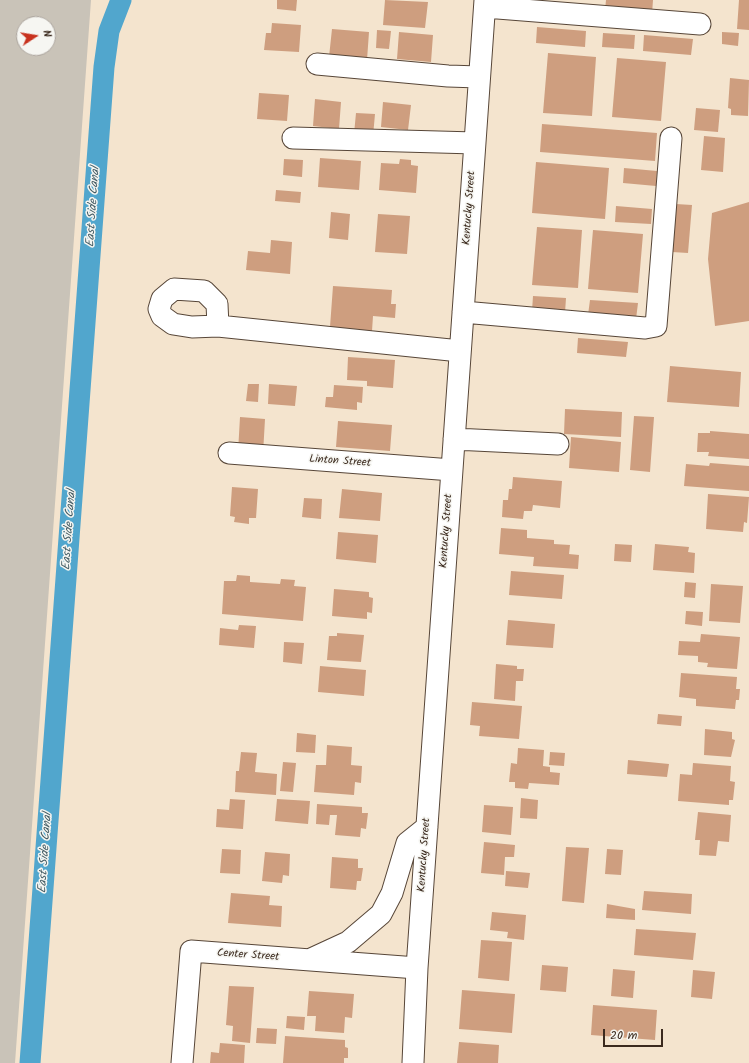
<!DOCTYPE html>
<html>
<head>
<meta charset="utf-8">
<style>
  body { margin:0 }
  #map { position:relative; width:749px; height:1063px; overflow:hidden; background:#f4e4ce; font-family:Kalam,sans-serif }
  canvas { display:block }
  .north { position:absolute; left:16px; top:16px; width:40px; height:40px; box-sizing:border-box; background:#f6f6f2; border:1px solid #aba49d; border-radius:50%; rotate:78deg; font-size:11px; font-weight:700; line-height:16px; text-align:center; color:#3b2a1e }
  .north::after { content:''; display:block; margin:auto; width:14px; height:18px; background:#c8321e; clip-path:polygon(50% 0,100% 100%,50% 72%,0 100%) }
  .scale { position:absolute; left:603px; top:1029px; width:60px; height:18px; box-sizing:border-box; border:2px solid #3b2a1e; border-top:0; padding-left:5px; font-size:12px; line-height:14px; white-space:nowrap; color:#3b2a1e; -webkit-text-stroke:3px #f6f6f2; paint-order:stroke }
</style>
</head>
<body>
<div id="map">
<canvas width="749" height="1063"></canvas>
<div class="north">N</div>
<div class="scale">20 m</div>
</div>
<script>
const context = document.querySelector('canvas').getContext('2d');
context.lineJoin = 'round';
function fill(path, color) { context.fillStyle = color; context.fill(path, 'evenodd'); }
const poly = rows => new Path2D(rows.map(r => 'M' + r).join(''));
function stroke(path, color, width, dash) { context.strokeStyle = color; context.lineWidth = width; context.lineCap = dash ? 'butt' : 'round'; context.setLineDash(dash || []); context.stroke(path); }
function write(font, color, halo, rows, align = 'center') {
  context.font = font + ' Kalam,sans-serif'; context.lineWidth = 3; context.setLineDash([]); context.textBaseline = 'middle'; context.strokeStyle = halo; context.fillStyle = color; for (const [text, x, y, turn = 0] of rows) {
    context.save(); context.translate(x, y); context.rotate((+turn || 0) * Math.PI / 180); context.textAlign = isNaN(turn) ? turn : align; if (halo) context.strokeText(text, 0, 0); context.fillText(text, 0, 0); context.restore();
  }
}
fill(poly([
  [0,0,91,0,15,1063,0,1063],
  [24,24,48,24,48,48,24,48]
]), '#c9c3b8');
stroke(poly([
  [30,1063,104,67,109,31,121,0]
]), '#51a6cd', 21);
fill(poly([
  [277,0,297,0,296,11,277,9],
  [385,0,428,2,425,28,383,25],
  [606,0,653,0,652,14,605,10],
  [739,0,749,0,749,30,737,29],
  [272,23,301,25,299,52,264,50,266,33,271,33],
  [537,27,586,31,585,47,536,43],
  [332,29,369,32,367,60,329,57],
  [377,30,391,31,389,49,376,48],
  [399,32,433,35,431,62,397,59],
  [722,32,739,33,738,46,722,44],
  [603,33,635,35,634,49,602,47],
  [644,35,693,39,691,55,643,51],
  [548,53,596,57,592,116,543,113],
  [617,58,666,62,661,121,612,117],
  [730,78,749,80,748,116,731,115,731,109,728,108],
  [259,93,289,95,287,121,257,119],
  [315,99,341,102,339,129,313,126],
  [383,102,411,105,408,130,381,127],
  [696,108,720,110,718,132,694,130],
  [356,113,375,114,373,136,354,134],
  [542,124,657,133,655,161,540,152],
  [704,136,725,138,723,172,701,170],
  [320,158,361,161,359,190,318,187],
  [284,159,303,160,302,177,283,175],
  [400,159,411,160,411,165,418,166,416,193,379,190,381,163,399,164],
  [536,162,609,168,605,219,532,213],
  [624,168,657,171,656,186,623,183],
  [276,190,301,192,300,203,275,201],
  [749,202,749,321,715,326,708,259,712,213],
  [676,204,692,205,688,253,672,252],
  [616,206,652,209,651,224,615,222],
  [331,212,350,214,348,240,329,238],
  [378,214,410,216,407,254,375,252],
  [537,227,582,230,578,288,532,285],
  [593,230,643,234,638,293,588,289],
  [271,240,292,242,290,274,246,270,248,251,270,253],
  [333,286,392,290,391,304,396,304,395,318,373,316,372,331,330,327],
  [533,296,566,298,565,313,532,311],
  [590,300,638,303,636,319,588,315],
  [578,338,628,342,626,357,577,353],
  [348,357,395,360,393,388,367,386,367,381,347,380],
  [670,366,741,372,739,407,667,402],
  [248,384,259,384,258,402,246,401],
  [269,384,297,386,295,406,268,404],
  [334,385,363,387,362,403,357,402,357,410,325,407,326,397,333,397],
  [565,409,622,412,621,437,564,434],
  [634,416,654,417,650,472,630,470],
  [240,417,265,419,263,454,238,452],
  [338,421,392,425,390,451,336,447],
  [710,431,749,434,749,459,708,456,709,452,697,452,698,433,710,433],
  [571,437,621,442,619,472,569,468],
  [710,463,749,466,749,491,684,486,686,464,709,466],
  [513,477,562,481,560,508,533,505,532,511,524,511,523,519,502,517,503,500,508,500,509,489,512,489],
  [232,487,258,489,256,518,249,518,249,524,234,522,235,517,230,516],
  [342,489,382,493,380,521,339,518],
  [708,494,749,497,747,523,744,522,743,532,706,529],
  [304,498,322,499,321,519,302,517],
  [501,528,527,530,527,538,554,540,554,544,570,545,569,554,579,555,578,569,533,566,534,557,499,554],
  [338,532,378,535,376,563,336,559],
  [615,544,632,545,631,562,614,561],
  [655,544,689,547,688,552,695,553,694,573,653,570],
  [511,571,564,575,562,599,509,595],
  [237,575,250,576,250,582,280,584,281,579,295,580,294,586,306,587,303,621,222,614,224,581,236,581],
  [685,582,696,583,695,598,684,597],
  [711,584,743,586,740,623,709,621],
  [334,589,369,592,369,597,373,598,372,613,367,612,367,619,332,616],
  [686,611,703,612,702,626,685,624],
  [508,620,555,624,553,648,506,645],
  [239,625,256,626,254,648,219,645,220,628,238,630],
  [337,633,364,635,361,662,327,660,329,636,337,636],
  [701,634,740,637,737,669,707,667,708,663,698,662,698,656,678,655,679,641,700,642],
  [284,642,304,643,302,664,283,662],
  [496,664,517,666,517,669,524,669,523,681,516,681,515,701,494,699],
  [320,666,366,670,364,696,318,692],
  [681,673,737,677,736,689,740,689,739,700,736,700,735,709,696,706,696,699,679,697],
  [472,702,522,706,519,739,479,736,480,726,470,725],
  [658,714,682,716,681,726,657,724],
  [705,729,732,732,732,739,735,740,731,757,704,755],
  [297,733,316,735,315,753,296,752],
  [327,745,352,747,351,765,362,766,361,783,355,782,354,795,314,792,316,765,326,765],
  [518,748,544,750,543,766,550,767,550,772,560,773,559,785,529,783,528,789,515,788,515,782,509,782,511,763,517,764],
  [241,752,257,753,255,772,277,774,276,795,235,792,236,771,239,771],
  [550,752,565,753,564,766,549,765],
  [628,760,669,764,667,777,627,774],
  [283,762,296,763,293,792,280,791],
  [693,763,731,766,730,781,735,782,733,800,729,800,729,805,678,801,680,774,692,775],
  [521,798,538,800,537,819,520,818],
  [230,799,245,800,243,829,216,827,217,809,229,810],
  [277,799,310,801,308,824,275,821],
  [317,804,362,807,362,813,368,813,366,829,361,828,360,837,335,835,337,815,330,815,329,825,316,824],
  [484,805,513,807,511,835,482,832],
  [698,812,731,815,729,842,718,841,716,856,699,855,700,840,695,840],
  [484,842,515,845,514,857,505,857,504,875,481,873],
  [566,847,589,848,584,903,562,901],
  [222,849,241,850,240,874,220,873],
  [607,849,623,850,621,875,605,874],
  [265,852,290,854,289,876,283,875,282,883,262,881],
  [332,857,358,859,358,868,363,868,361,881,357,881,356,890,330,888],
  [506,871,530,873,528,888,505,886],
  [644,891,692,894,691,914,642,910],
  [231,893,270,896,269,905,282,906,281,927,228,923],
  [607,904,635,909,635,920,606,918],
  [492,912,526,915,524,940,507,938,508,932,490,930],
  [636,929,696,933,693,960,634,955],
  [481,940,512,942,509,981,478,978],
  [542,965,568,967,566,992,540,990],
  [613,969,635,971,633,998,611,996],
  [693,970,715,972,712,999,691,997],
  [229,986,254,987,250,1043,232,1041,233,1026,226,1025],
  [462,990,515,994,512,1033,459,1029],
  [309,991,354,994,352,1018,345,1017,344,1033,315,1031,316,1016,307,1016],
  [593,1005,657,1010,655,1040,591,1035],
  [287,1016,305,1017,304,1030,286,1028],
  [257,1028,277,1029,276,1044,256,1043],
  [285,1036,345,1040,345,1047,348,1048,348,1058,344,1058,344,1063,283,1063],
  [459,1042,499,1045,498,1063,457,1063],
  [220,1043,245,1045,244,1063,210,1063,211,1052,219,1053]
]), '#ce9e7f');
const minor = poly([
  [485,7,700,24],
  [317,64,448,76,479,77],
  [293,138,475,143],
  [463,312,645,328,656,326,671,138],
  [218,326,217,304,204,291,174,289,162,299,159,309,162,316,173,324,192,327,218,326,460,351],
  [454,439,558,444],
  [229,453,452,470],
  [309,960,348,942,381,914,392,893,407,843,427,827],
  [182,1063,191,951,417,968],
  [413,1063,417,968,485,0]
]);
stroke(minor, '#574638', 23);
stroke(minor, '#fff', 21);
write('11px', '#3b2a1e', '#f6f6f2', [
  ["Kentucky Street",470,208,-86],
  ["Linton Street",340,462,4],
  ["Kentucky Street",447,531,-86],
  ["Kentucky Street",425,855,-86],
  ["Center Street",248,956,4]
]);
write('italic 12px', '#445c64', '#f6f6f2', [
  ["East Side Canal",94,207,-86],
  ["East Side Canal",70,530,-86],
  ["East Side Canal",46,853,-86]
]);
</script>
</body>
</html>
